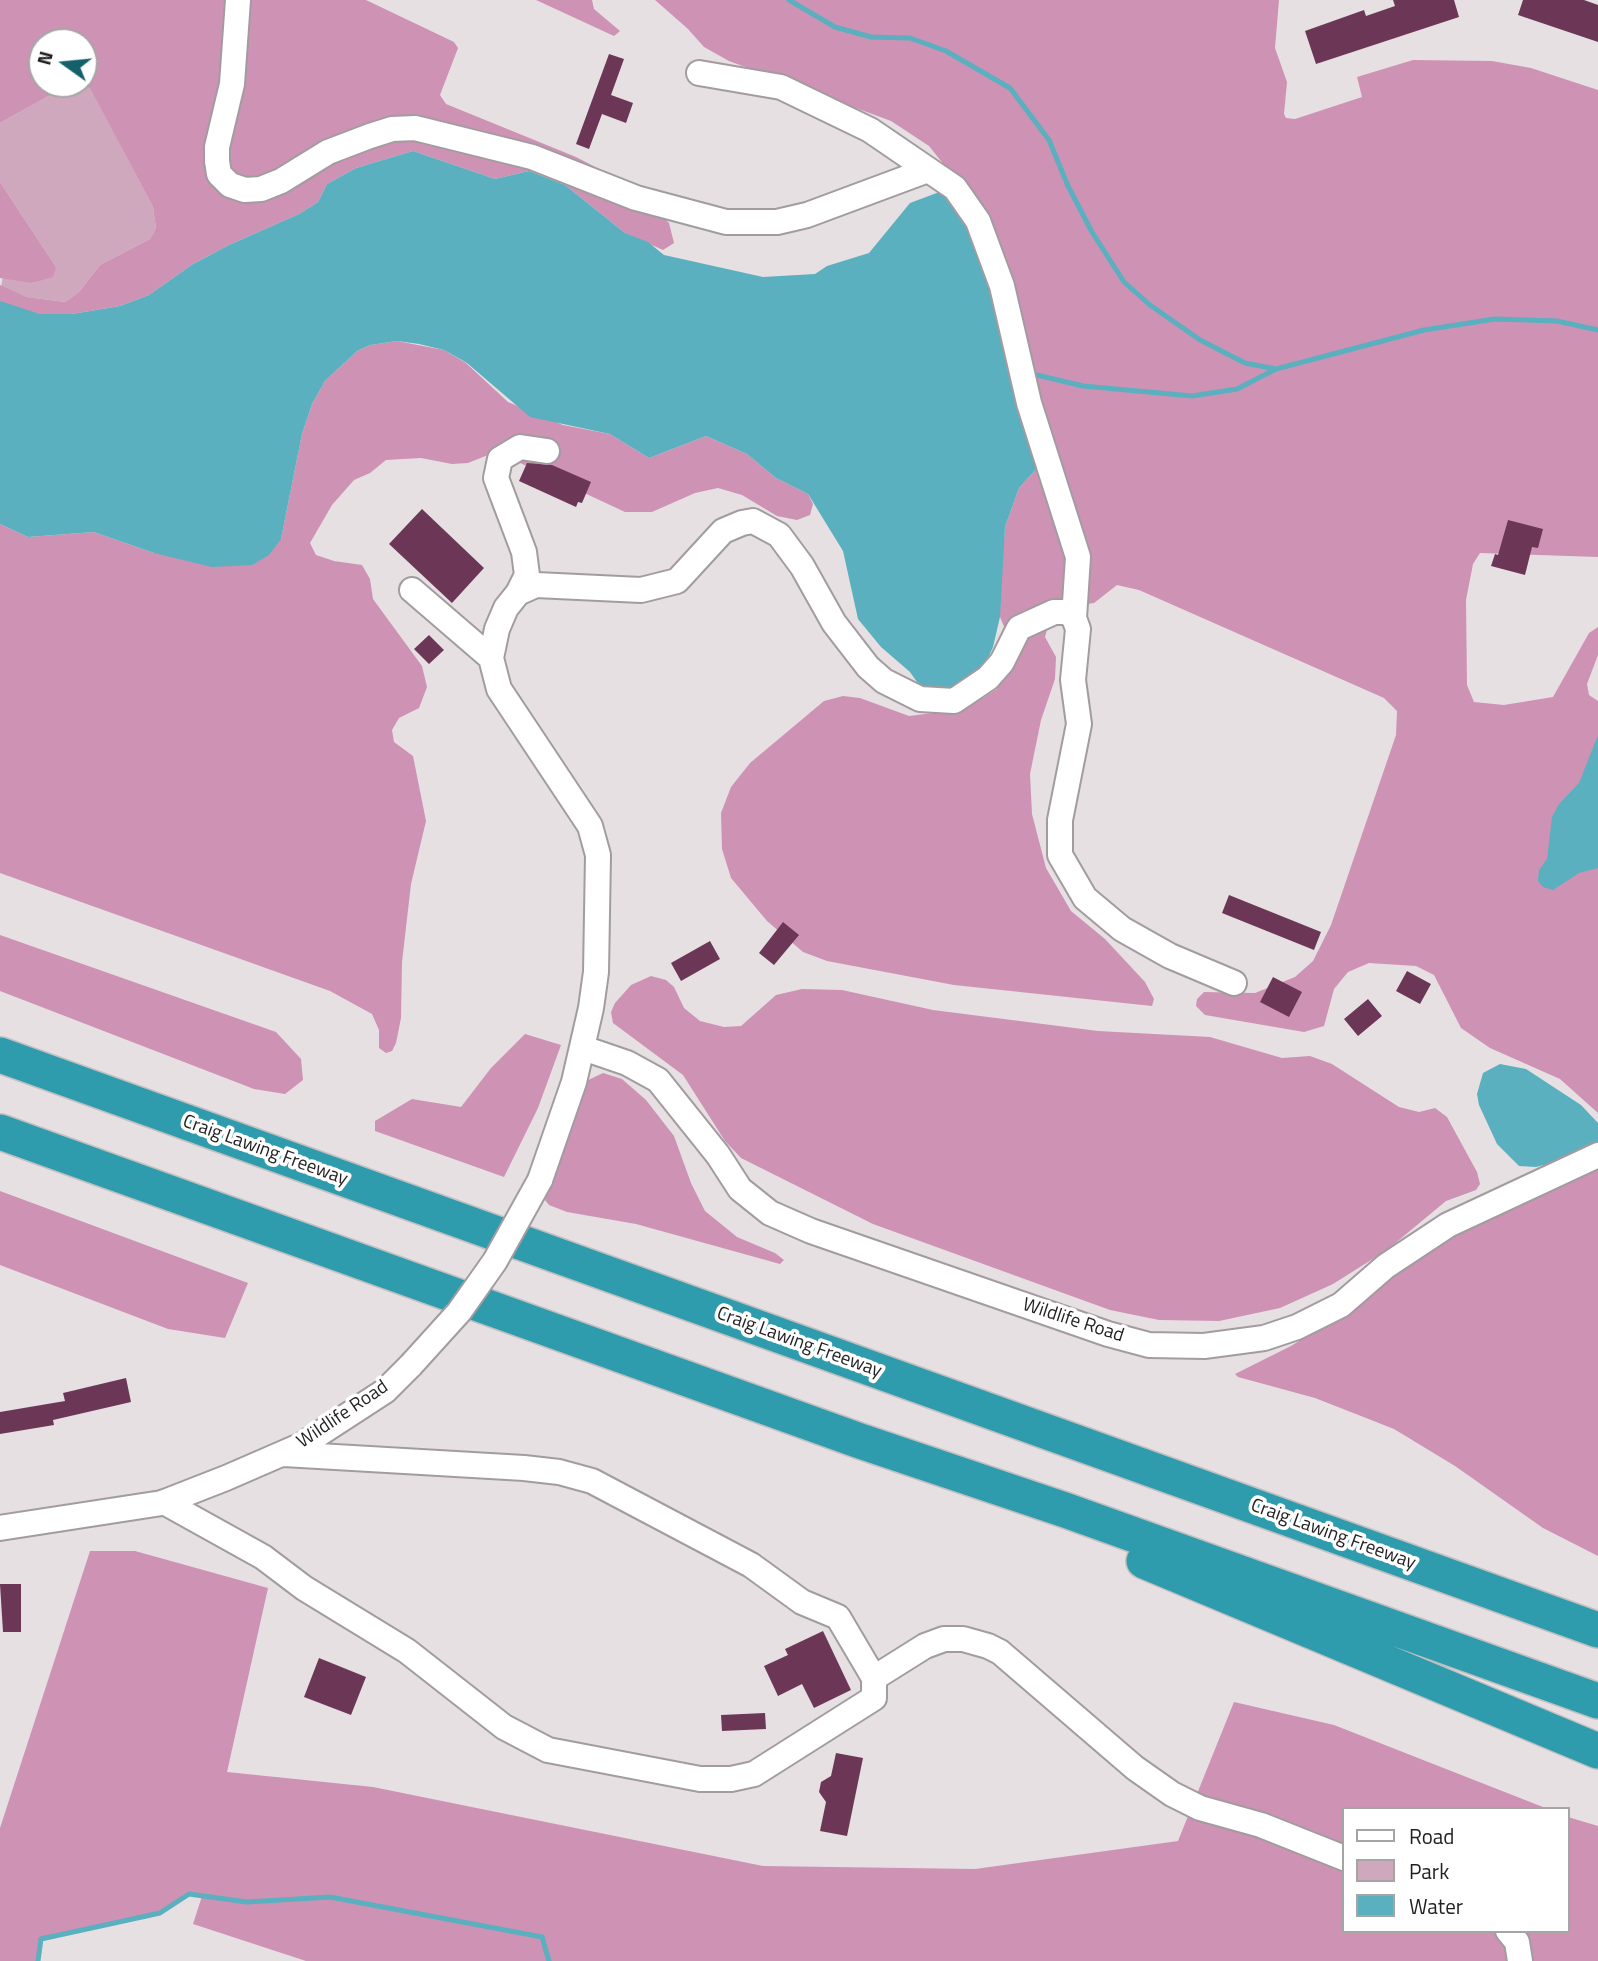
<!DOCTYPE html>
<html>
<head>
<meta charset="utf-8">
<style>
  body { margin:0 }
  #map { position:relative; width:1598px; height:1961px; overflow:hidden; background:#e6e0e3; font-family:"Titillium Web",sans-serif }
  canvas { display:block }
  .legend { position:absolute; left:1342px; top:1807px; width:228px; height:126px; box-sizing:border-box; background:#fff; border:2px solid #a6a5a6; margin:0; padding:9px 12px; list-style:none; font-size:21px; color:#211f20 }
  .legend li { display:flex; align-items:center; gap:14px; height:35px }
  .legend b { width:35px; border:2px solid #a6a5a6 }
  .north { position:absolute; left:28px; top:28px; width:70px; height:70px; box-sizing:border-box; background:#fff; border:2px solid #a6a5a6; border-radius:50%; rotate:285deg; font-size:19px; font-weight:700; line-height:28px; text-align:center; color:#211f20 }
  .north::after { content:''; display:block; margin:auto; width:24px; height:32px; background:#14616c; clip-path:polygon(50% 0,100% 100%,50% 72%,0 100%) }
</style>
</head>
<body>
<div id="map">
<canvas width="1598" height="1961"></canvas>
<ul class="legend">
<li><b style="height:9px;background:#fff"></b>Road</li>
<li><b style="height:19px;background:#d0a8be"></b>Park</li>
<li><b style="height:19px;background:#5ab0be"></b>Water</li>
</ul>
<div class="north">N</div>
</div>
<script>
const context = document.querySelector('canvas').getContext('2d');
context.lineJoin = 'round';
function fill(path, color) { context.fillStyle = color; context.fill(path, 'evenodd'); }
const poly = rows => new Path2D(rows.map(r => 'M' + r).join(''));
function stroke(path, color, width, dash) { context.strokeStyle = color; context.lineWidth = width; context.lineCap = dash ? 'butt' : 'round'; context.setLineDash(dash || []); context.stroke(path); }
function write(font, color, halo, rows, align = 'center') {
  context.font = font + ' "Titillium Web",sans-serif'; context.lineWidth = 7; context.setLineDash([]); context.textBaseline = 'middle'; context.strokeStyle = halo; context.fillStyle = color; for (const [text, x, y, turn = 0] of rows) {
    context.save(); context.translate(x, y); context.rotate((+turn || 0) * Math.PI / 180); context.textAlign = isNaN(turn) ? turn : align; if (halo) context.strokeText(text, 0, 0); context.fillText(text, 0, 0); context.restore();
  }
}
fill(poly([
  [70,84,84,84,90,87,153,207,156,228,150,239,100,265,79,292,65,302,27,297,1,287,3,276,33,283,56,267,0,182,0,123]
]), '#d0a8be');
fill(poly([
  [0,0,366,0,454,42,458,48,440,95,446,104,576,157,628,184,669,223,674,243,663,250,625,233,565,185,529,171,495,179,413,151,356,168,327,184,318,202,299,214,229,245,193,264,149,295,120,306,72,314,40,314,9,306,0,301,0,285,27,297,65,302,79,292,100,265,150,239,156,228,153,207,90,88,84,84,84,42,42,42,42,84,70,84,0,123],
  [536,0,592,0,594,9,620,31,614,36],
  [655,0,1279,0,1275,48,1287,82,1284,114,1286,118,1295,119,1362,97,1357,77,1413,60,1492,61,1531,68,1598,90,1598,557,1480,553,1473,564,1466,600,1467,685,1474,702,1504,705,1553,697,1589,633,1598,627,1598,655,1587,684,1589,695,1598,701,1598,1113,1560,1079,1490,1048,1461,1028,1434,975,1416,966,1369,963,1348,972,1334,989,1324,1026,1304,1032,1205,1015,1196,1006,1197,999,1204,992,1255,993,1295,977,1313,961,1331,925,1396,735,1397,711,1384,698,1139,590,1117,585,1094,603,1068,607,1049,623,1045,637,1056,657,1055,679,1041,720,1030,774,1032,814,1046,868,1071,911,1105,939,1145,982,1154,999,1152,1006,954,985,827,961,803,952,767,921,731,878,722,849,721,813,731,787,750,763,824,701,843,696,860,698,909,716,965,709,997,689,1005,670,1008,636,1000,617,999,597,1005,527,1019,488,1038,467,953,176,929,146,891,121,729,61,704,47,688,29],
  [0,182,56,267,53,277,32,283,0,278],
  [397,341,444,350,466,363,508,402,563,425,610,434,649,458,706,436,747,454,776,478,808,494,813,504,810,515,797,520,777,516,742,495,718,488,695,493,652,512,625,512,518,462,488,455,468,463,452,464,421,458,386,460,370,473,354,480,332,505,310,543,316,555,334,561,362,565,370,579,373,599,422,666,427,687,419,708,399,718,392,730,394,742,413,756,426,821,411,884,402,962,401,1018,396,1043,392,1051,386,1053,379,1048,379,1030,372,1014,330,991,0,873,0,524,28,537,94,532,154,553,281,539,302,434,312,404,325,381,357,351,370,345],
  [0,935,276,1032,301,1059,303,1080,285,1094,254,1089,0,991],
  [651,976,666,980,674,987,684,1008,700,1021,724,1027,741,1026,776,995,802,989,842,990,933,1010,1098,1031,1210,1037,1282,1058,1310,1056,1332,1064,1399,1107,1419,1112,1435,1108,1447,1117,1477,1172,1480,1184,1476,1190,1446,1201,1387,1250,1333,1284,1280,1308,1219,1321,1159,1320,1110,1310,873,1224,741,1158,725,1141,683,1075,613,1023,611,1012,615,1003,631,985],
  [525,1034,561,1045,538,1108,504,1177,375,1131,375,1121,412,1099,461,1107,491,1068],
  [603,1073,622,1079,646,1100,674,1136,691,1183,705,1211,737,1237,775,1253,784,1260,780,1264,636,1224,567,1212,549,1205,545,1200,547,1191,584,1082],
  [1598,1166,1598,1556,1543,1528,1455,1466,1394,1429,1315,1398,1238,1377,1235,1374,1291,1346,1334,1319,1414,1261,1459,1234],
  [0,1191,248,1283,225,1338,168,1329,0,1265],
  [90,1551,135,1551,268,1588,227,1772,373,1787,763,1866,975,1869,1178,1841,1234,1702,1334,1725,1548,1809,1344,1809,1344,1931,1568,1931,1568,1817,1598,1826,1598,1961,306,1961,193,1924,202,1896,189,1894,160,1913,41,1939,38,1961,0,1961,0,1828]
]), '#ce92b4');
fill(poly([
  [413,151,495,179,529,171,565,185,625,233,648,242,664,255,763,277,815,274,827,266,869,253,910,203,942,191,958,207,985,264,1038,467,1019,488,1005,527,1000,617,993,647,985,665,950,689,922,689,910,672,881,647,858,619,843,551,808,494,776,478,747,454,706,436,649,458,610,434,530,417,467,363,444,350,419,344,397,341,370,345,357,351,325,381,312,404,302,434,281,539,269,555,252,565,212,567,154,553,94,532,28,537,0,524,0,301,40,314,72,314,120,306,149,295,193,264,229,245,299,214,318,202,327,184,356,168],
  [1598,735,1598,868,1579,873,1553,890,1543,887,1538,881,1539,870,1547,859,1552,817,1559,804,1579,783],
  [1500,1064,1526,1069,1581,1105,1598,1123,1598,1141,1552,1163,1536,1167,1519,1166,1497,1144,1479,1105,1477,1094,1483,1073]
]), '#5ab0be');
stroke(poly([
  [789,0,835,27,871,37,910,38,946,51,1010,88,1049,140,1068,186,1092,232,1124,282,1150,305,1200,340,1245,363,1276,369],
  [1037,375,1083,386,1192,396,1237,389,1276,369,1424,330,1495,319,1557,321,1598,330],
  [38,1961,41,1939,160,1913,189,1894,247,1902,330,1897,542,1937,549,1961]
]), '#5ab0be', 5);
fill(poly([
  [1393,0,1454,0,1459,17,1316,64,1305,31,1364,10,1366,16,1395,6],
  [1523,0,1584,0,1598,5,1598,42,1518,15],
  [609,54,624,59,611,95,633,103,626,123,602,114,589,149,576,144],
  [527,463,552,465,591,482,582,503,578,502,576,507,519,481],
  [422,509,484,568,452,603,389,544],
  [1508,520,1543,529,1538,548,1532,547,1525,575,1491,566,1495,554,1498,555],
  [429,635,444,650,429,664,414,649],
  [1229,895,1321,932,1314,950,1222,913],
  [783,922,799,935,774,965,759,953],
  [710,941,720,959,681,981,671,963],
  [1407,971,1431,984,1420,1004,1396,991],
  [1273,977,1302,992,1289,1017,1260,1002],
  [1368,999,1382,1016,1358,1036,1344,1019],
  [126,1378,131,1402,53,1420,54,1425,0,1434,0,1412,65,1401,63,1393],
  [0,1584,21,1584,21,1632,3,1632],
  [823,1631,851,1690,814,1708,802,1684,778,1696,764,1666,788,1655,785,1649],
  [319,1658,366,1677,351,1715,304,1697],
  [765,1713,766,1729,722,1731,721,1715],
  [836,1753,863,1758,847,1836,820,1831,826,1802,819,1792,821,1782,831,1776]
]), '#6c3757');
const minor = poly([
  [238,0,232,84,217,147,217,161,219,174,230,185,245,190,261,189,281,181,328,152,370,136,392,129,415,128,532,157,636,198,726,222,777,222,807,215,928,170],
  [699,73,781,87,870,130,955,188,978,221,1002,286,1029,403,1078,557,1074,618],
  [412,590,491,658],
  [518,593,527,575,524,552,496,478,500,459,520,447,547,451],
  [583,1048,627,1063,658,1080,718,1155,740,1189,770,1213,811,1231,1108,1334,1149,1345,1204,1346,1264,1338,1297,1327,1341,1305,1386,1266,1448,1225,1598,1155],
  [540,1180,574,1082,591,1008,596,972,598,855,590,826,499,689,491,658,497,629,506,608,518,593,536,585,641,590,677,581,723,531,742,523,753,521,779,535,802,566,834,623,868,667,884,681,920,699,954,701,988,678,1002,662,1019,628,1054,612,1067,612,1074,618,1078,629,1073,680,1079,724,1060,820,1060,855,1085,898,1122,929,1170,956,1234,983],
  [164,1502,263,1557,304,1588,407,1651,504,1727,548,1750,700,1779,731,1779,754,1774,874,1698,874,1678,838,1617,802,1602,751,1565,592,1481,559,1472,524,1468,284,1454],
  [0,1528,162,1503,226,1478,302,1445,385,1391,411,1365],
  [874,1678,925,1646,944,1639,963,1639,988,1646,1000,1652,1135,1768,1172,1794,1200,1808,1261,1825,1344,1858],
  [1508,1931,1517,1942,1520,1961]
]);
const highway = poly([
  [0,1055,1598,1630],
  [0,1132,860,1441,1065,1510,1598,1701],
  [1144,1561,1598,1751]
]);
stroke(minor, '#a29ca0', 28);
stroke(highway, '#c1c0c1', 38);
stroke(minor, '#fff', 24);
stroke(highway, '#2f9cad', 35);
const minorBridge = poly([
  [411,1365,459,1312,495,1261,540,1180]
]);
stroke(minorBridge, '#a29ca0', 28, []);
stroke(minorBridge, '#fff', 24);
write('19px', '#211f20', '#fff', [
  ["Craig Lawing Freeway",265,1151,20],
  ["Wildlife Road",1073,1321,18],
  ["Craig Lawing Freeway",799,1343,20],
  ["Wildlife Road",343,1415,-34],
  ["Craig Lawing Freeway",1333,1535,20]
]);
</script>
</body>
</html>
